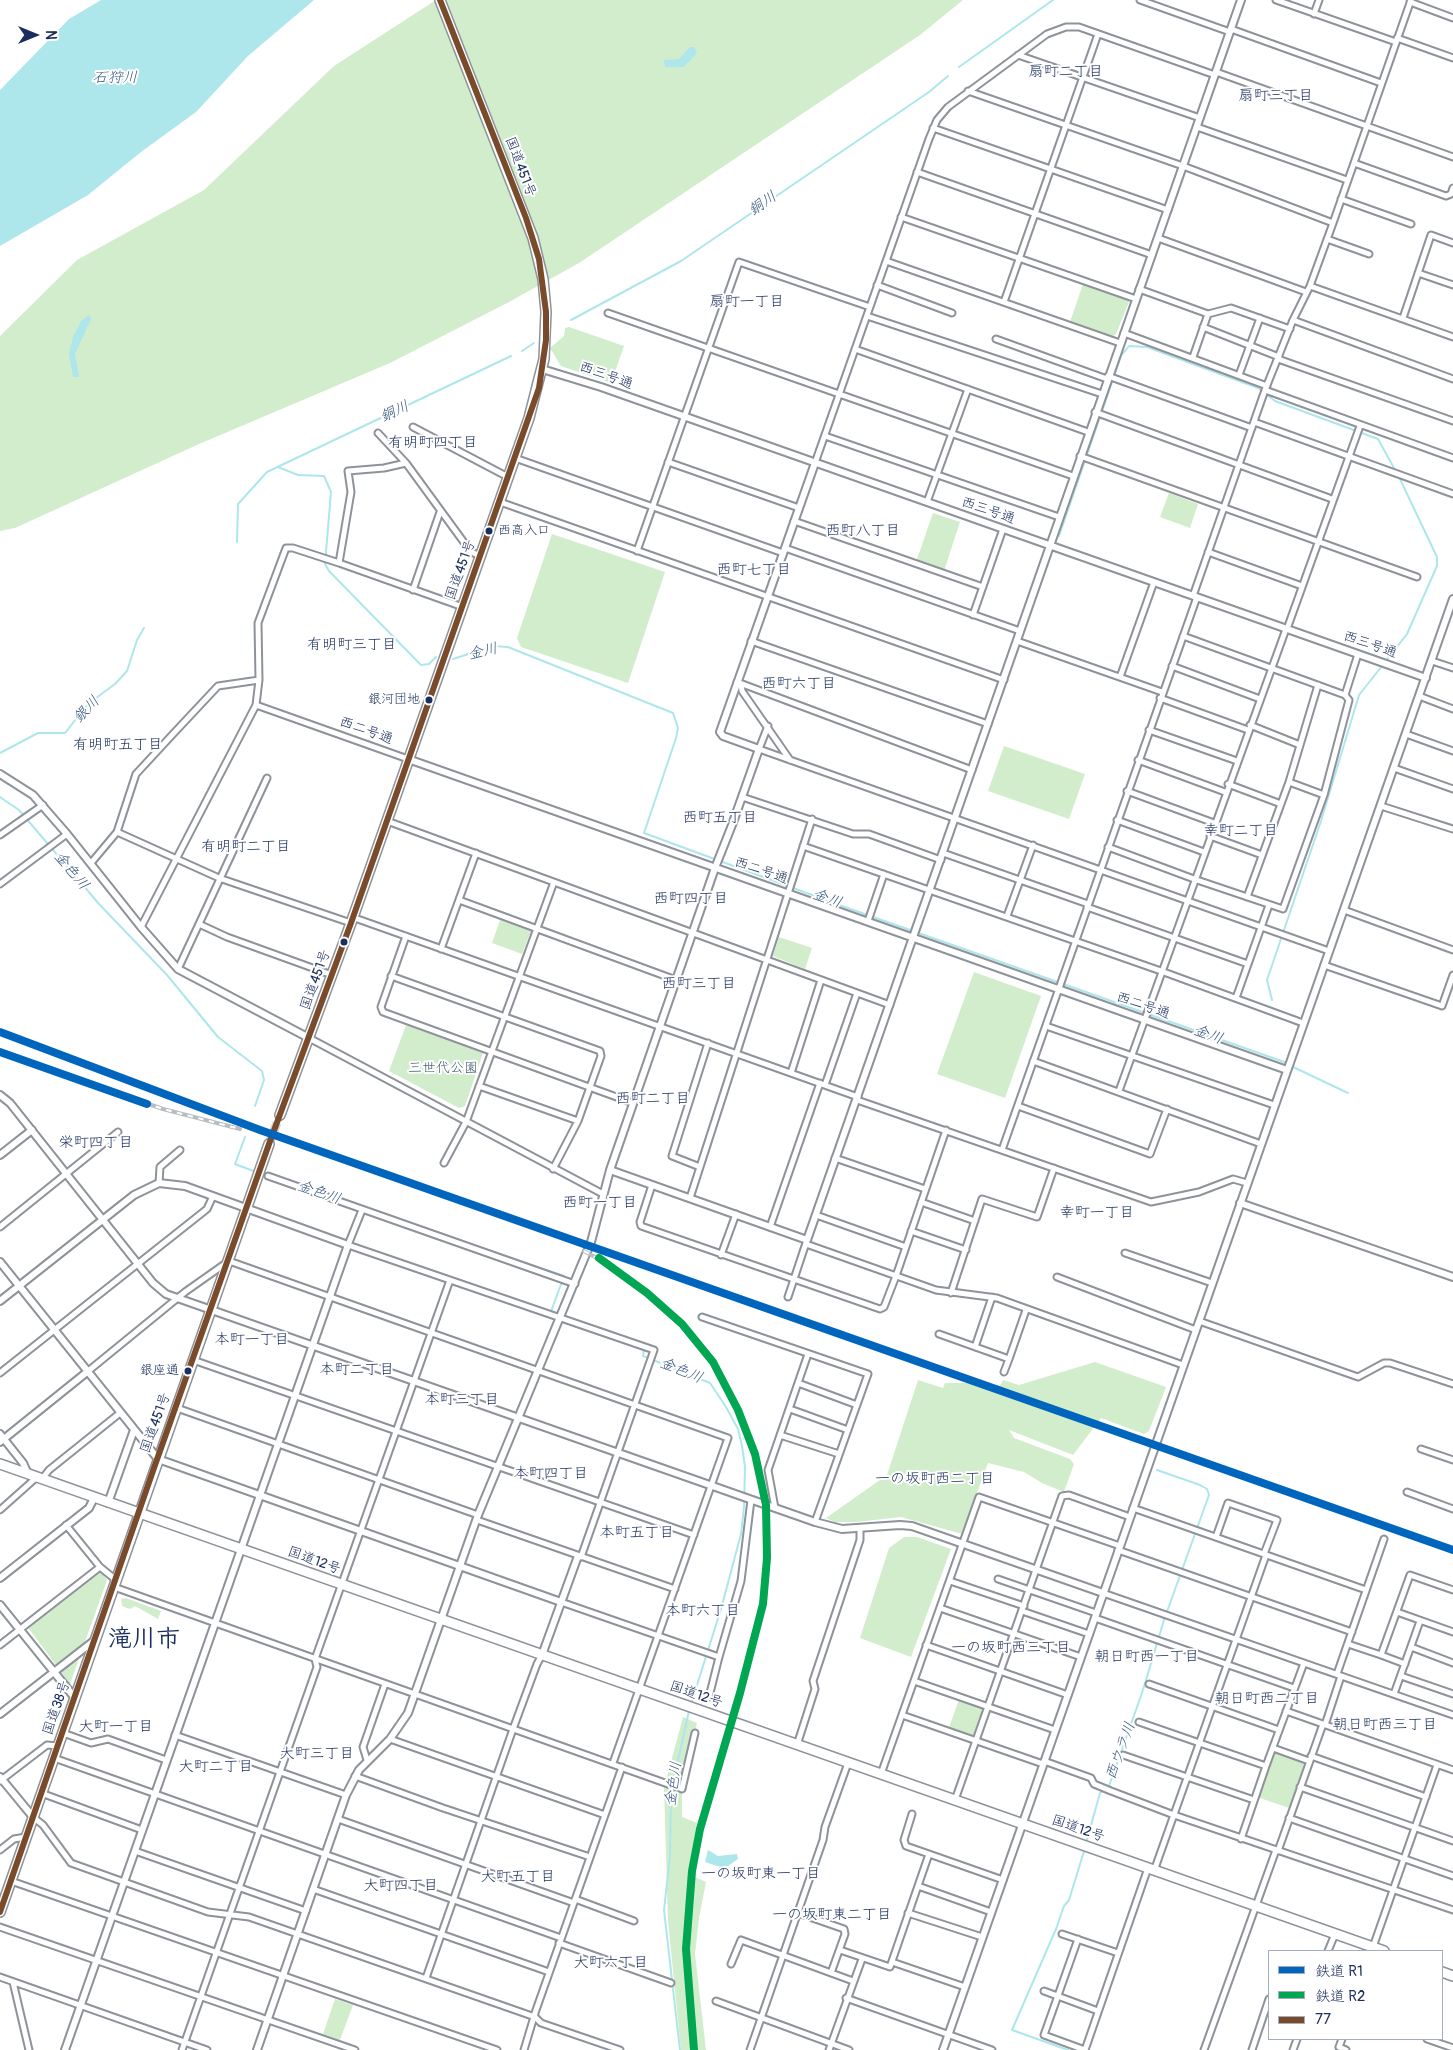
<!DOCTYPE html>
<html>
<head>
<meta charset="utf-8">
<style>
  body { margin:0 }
  #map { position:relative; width:1453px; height:2050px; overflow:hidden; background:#fff; font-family:Pangolin,"Klee One",sans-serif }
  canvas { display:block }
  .legend { position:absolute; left:1268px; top:1950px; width:175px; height:90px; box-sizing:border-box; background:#fff; border:1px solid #a4acbf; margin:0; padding:6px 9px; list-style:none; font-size:15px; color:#1b2f5e }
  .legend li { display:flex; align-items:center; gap:10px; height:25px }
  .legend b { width:25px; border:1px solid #a4acbf }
  .north { position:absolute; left:10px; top:10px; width:50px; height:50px; -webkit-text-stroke:4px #fff; paint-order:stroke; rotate:90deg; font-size:14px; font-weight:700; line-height:20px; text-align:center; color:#1b2f5e }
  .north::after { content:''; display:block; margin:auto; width:18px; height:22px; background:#1b2f5e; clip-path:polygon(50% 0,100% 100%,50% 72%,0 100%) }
</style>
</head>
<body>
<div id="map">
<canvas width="1453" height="2050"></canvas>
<ul class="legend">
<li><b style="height:6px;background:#0065bd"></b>鉄道 R1</li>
<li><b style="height:6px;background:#00a651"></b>鉄道 R2</li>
<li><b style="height:6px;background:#7a4b2a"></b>77</li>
</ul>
<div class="north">N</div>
</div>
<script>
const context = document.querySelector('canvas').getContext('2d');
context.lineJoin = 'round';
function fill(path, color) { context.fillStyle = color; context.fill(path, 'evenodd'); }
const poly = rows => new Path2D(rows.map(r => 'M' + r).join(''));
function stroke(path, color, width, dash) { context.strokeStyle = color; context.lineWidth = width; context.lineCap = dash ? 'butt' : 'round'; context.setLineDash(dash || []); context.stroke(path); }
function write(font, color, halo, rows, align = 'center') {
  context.font = font + ' Pangolin,"Klee One",sans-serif'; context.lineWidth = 4; context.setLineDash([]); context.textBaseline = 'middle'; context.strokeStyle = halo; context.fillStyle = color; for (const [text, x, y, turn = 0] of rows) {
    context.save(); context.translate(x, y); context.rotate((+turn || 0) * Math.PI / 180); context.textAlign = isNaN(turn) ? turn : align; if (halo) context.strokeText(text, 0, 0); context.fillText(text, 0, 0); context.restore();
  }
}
fill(poly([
  [436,0,963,0,920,35,579,263,509,302,390,363,199,444,15,528,0,531,0,336,77,260,204,190,334,66],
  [1083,284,1128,299,1129,302,1116,334,1113,336,1070,322],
  [569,327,624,346,611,383,561,366,550,348,564,336,565,328],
  [1169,493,1198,504,1190,528,1160,517],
  [933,513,960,522,944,571,916,562],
  [552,534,665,572,628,683,521,647,517,638],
  [1004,746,1085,774,1069,819,988,791],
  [500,920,531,931,522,954,492,943],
  [779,937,812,948,805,969,773,956],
  [974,972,1041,996,1005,1098,937,1074],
  [406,1025,483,1053,465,1106,459,1108,389,1071],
  [1095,1362,1166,1387,1149,1431,1144,1434,1101,1418,1073,1455,1009,1430,1014,1438,1070,1459,1074,1464,1064,1492,1042,1483,1024,1472,988,1463,962,1534,901,1517,857,1522,835,1522,826,1518,887,1475,918,1380,943,1388,945,1383,967,1383,997,1391,1003,1380,1019,1385],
  [904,1537,917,1537,951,1549,911,1657,860,1638,889,1548],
  [99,1570,107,1580,70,1684,27,1626],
  [126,1598,161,1611,158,1619,135,1606,130,1609,122,1606,121,1599],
  [959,1699,983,1708,973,1736,949,1728],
  [683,1717,697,1723,682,1789,682,1817,697,1823,688,1874,706,1882,699,1918,695,1954,706,2050,681,2050,668,1921,664,1788],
  [1274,1752,1304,1764,1289,1808,1257,1797],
  [335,1999,353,2005,340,2040,323,2034]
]), '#d2edcb');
fill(poly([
  [101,0,314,0,248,56,196,112,141,152,88,195,0,246,0,90,69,19],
  [690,47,694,47,697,53,684,67,665,67,664,60,679,59],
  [89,315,91,319,75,354,79,377,73,377,69,354,73,337,81,321],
  [708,1850,718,1856,737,1854,738,1859,725,1868,714,1865,705,1862]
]), '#ade6eb');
stroke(poly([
  [959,67,1053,0],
  [571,320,681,261,929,92,948,76],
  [522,351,534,343],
  [278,467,298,475,324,476,331,492,325,564,329,571,421,665,429,664,436,657],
  [1059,536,1121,356,1129,346,1147,347,1258,388,1275,401,1378,439,1395,470],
  [237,542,238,504,267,472,511,356],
  [453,659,493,646,508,647,673,713,678,728,676,738,644,833,842,906,1287,1063],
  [1385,662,1407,634,1437,566,1437,557,1399,477],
  [0,753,38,733,65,733,88,704,115,684,127,671,137,640,144,628],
  [0,797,19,810,99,904,167,975,218,1037,262,1071,264,1080,255,1106],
  [1272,1000,1267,980,1321,821,1359,695,1382,666],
  [1291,1066,1348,1093],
  [245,1137,235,1164,256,1172],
  [438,1233,564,1276,549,1317,644,1349,643,1356,710,1383,726,1407,738,1429,742,1446,745,1467,744,1507,741,1534,721,1609,691,1704],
  [1086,1843,1100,1793,1109,1786,1143,1690,1164,1620,1209,1495,1207,1489,1200,1485,1157,1470],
  [680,2050,664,1910,670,1856,671,1792,689,1711],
  [1068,2050,1012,2030,1056,1929,1064,1906,1069,1900,1085,1848]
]), '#ade6eb', 2);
stroke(poly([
  [269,1144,280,1115]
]), '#d1d5df', 9, [9, 4.5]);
const minor = poly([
  [1140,0,1230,32],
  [1276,0,1396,42],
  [1410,2,1453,18],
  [1314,14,1319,0],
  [1231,29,1381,83],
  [1397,38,1453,58],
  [1018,55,1200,118],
  [1216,72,1453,157],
  [968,91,1183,166,1333,223],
  [1197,127,1347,180],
  [933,128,1168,210],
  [1354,163,1446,196,1451,194,1453,188],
  [917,172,1152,255],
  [1341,199,1411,224],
  [901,217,1136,299],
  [1158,238,1306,292],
  [1327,239,1369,254],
  [886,261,1120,343],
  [1418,273,1453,285],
  [877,285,952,313],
  [1310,286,1453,337],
  [1139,289,1208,314,1231,308,1290,329],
  [1004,302,1098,34],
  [608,313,1073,476],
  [867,316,1102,394],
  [1403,318,1431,235,1453,243],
  [1293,320,1453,379],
  [1203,327,1279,357],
  [1124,333,1267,386],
  [996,339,1107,379],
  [855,349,1088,432],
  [1193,357,1208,314],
  [1278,359,1453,421],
  [1239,375,1260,318],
  [1108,376,1252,428],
  [1265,390,1453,458],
  [1095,412,1332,499],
  [1254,422,1453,494],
  [413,427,508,477],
  [378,433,406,463,471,552,481,556],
  [825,436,1059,517],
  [1080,456,1417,577],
  [515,458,783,553],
  [668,462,799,508],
  [815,463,929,139,937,120,948,107,1047,34,1066,27,1079,27,1215,75],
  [500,502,1004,680],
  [927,502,968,389],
  [794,521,983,587],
  [785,548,1020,631],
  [637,551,739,262,870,307],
  [1208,552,1302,586],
  [339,563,351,492,348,471,384,468,406,463],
  [413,590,440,512],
  [1193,596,1265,390,1293,320,1310,286,1333,223,1411,0],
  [973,615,1003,529],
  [1287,629,1360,426],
  [751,641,988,724],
  [1017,641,1162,692],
  [1432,661,1453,668],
  [1172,666,1260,699],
  [1120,677,1154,582],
  [737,682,972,770],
  [741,684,742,691,790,760],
  [1345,695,1358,654],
  [1419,696,1453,709],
  [1160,698,1248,730],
  [256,705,408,759],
  [1250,725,1300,745],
  [768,726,759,749,1329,951],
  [1149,730,1237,761],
  [1406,734,1453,751],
  [1138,760,1225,792],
  [1394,768,1453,789],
  [1289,782,1324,795],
  [1228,784,1281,804],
  [1127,791,1214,823],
  [742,797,853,834,869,834,941,860],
  [1381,806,1453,829],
  [1117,820,1204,852],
  [387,821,890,1005],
  [117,832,219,878,351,923],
  [0,835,43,805],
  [1210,836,1262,855],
  [803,846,1161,971,1303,1023],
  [1108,847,1194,879,1283,909,1324,795,1349,700,1345,695,1183,636],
  [943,853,1088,904],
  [91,863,117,832,136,774,173,734,218,686,259,680],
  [0,884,67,834],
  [1247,897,1289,782,1318,685],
  [459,900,676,980],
  [1087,907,1248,964],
  [1344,910,1453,950],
  [1007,916,1033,845],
  [352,917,858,1097],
  [868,921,884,874],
  [199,924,227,937,332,975],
  [141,927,256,705,259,680,258,623,286,548,293,548,339,563,463,607],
  [406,936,381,1007,383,1012,633,1103],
  [441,949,476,853],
  [1324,965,1442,1006,1453,975],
  [178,969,267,778],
  [391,976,600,1051,601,1056,578,1121,553,1169],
  [1236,998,1269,905],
  [1046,1026,1274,1105],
  [309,1038,603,1194],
  [1033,1061,1261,1144],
  [791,1073,821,980],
  [825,1085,857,993],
  [479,1086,578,1121],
  [1119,1091,1286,629],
  [857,1100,1151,1202,1199,1192,1233,1179,1247,1183],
  [1018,1106,1150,1154,1167,1109],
  [1002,1150,1197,597],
  [835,1158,925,1189],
  [444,1163,466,1122,554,882],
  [700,1167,672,1156,708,1043],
  [268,1176,575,1284],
  [159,1183,160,1167,180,1150],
  [652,1185,640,1222,641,1226,880,1309,884,1307,896,1276,946,1130],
  [690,1198,812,819],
  [921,1202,975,1221],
  [362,1210,348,1245,654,1350,581,1557],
  [816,1215,906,1247],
  [0,1227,118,1132],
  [770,1227,820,1083],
  [911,1231,966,1250],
  [806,1244,936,1290,997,1298,1183,1365],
  [1125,1253,1212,1283],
  [721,1255,736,1214],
  [1057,1277,1196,1330],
  [951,1293,982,1199,1037,1217,1054,1168],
  [788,1297,807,1240],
  [702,1317,868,1374,815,1522],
  [1199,1321,1358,1377,1384,1363,1390,1363,1453,1384],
  [939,1334,1009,1359,1026,1310],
  [975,1347,992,1297],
  [193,1360,694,1535],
  [87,1372,185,1292,229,1261,728,1438,613,1763],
  [1004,1372,1009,1359],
  [0,1373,207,1209,213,1196],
  [798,1383,857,1405],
  [177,1408,478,1515],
  [790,1409,848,1430],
  [780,1435,839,1454],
  [1421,1449,1453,1460],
  [42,1479,49,1470,120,1413],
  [1407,1492,1453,1509],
  [775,1508,768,1470,808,1354],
  [1133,1508,1366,1590],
  [0,1510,37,1477],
  [477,1520,675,1589],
  [66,1525,100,1567,116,1580],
  [1216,1537,1228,1503,1277,1520,1264,1554],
  [1118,1550,1352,1632],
  [998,1579,1096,1613],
  [950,1581,1024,1606],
  [114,1587,682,1789,695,1733],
  [1103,1593,1453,1715],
  [561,1602,719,1657,741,1581,751,1500],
  [940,1608,1081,1657],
  [1022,1611,1089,1634],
  [1397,1612,1453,1632],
  [1095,1618,1294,1688],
  [1348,1644,1381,1655,1410,1575,1453,1590],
  [0,1645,100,1567],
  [926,1645,1068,1695],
  [1411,1647,1453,1663],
  [1381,1655,1405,1664],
  [1337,1674,1384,1539],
  [1401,1676,1453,1694],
  [914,1681,1055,1730],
  [1149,1684,1279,1730],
  [1394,1694,1420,1621],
  [709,1697,719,1657],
  [1286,1711,1453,1770],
  [902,1715,1043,1764],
  [1139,1722,1266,1766,1304,1663],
  [1325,1725,1341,1676],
  [63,1733,91,1743,108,1739,166,1760],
  [175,1735,346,1795],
  [390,1739,605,1815],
  [797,1745,815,1689,813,1681,860,1540,860,1528],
  [1273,1748,1309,1761],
  [1123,1755,1254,1800],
  [1311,1756,1426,1797],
  [54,1758,561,1938],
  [367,1760,363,1747,385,1684],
  [1044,1761,1091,1778,1094,1784,1111,1791,1174,1815,1453,1910],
  [881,1774,979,1497,1120,1546],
  [355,1776,443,1808,590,1857],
  [0,1781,47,1745,58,1746],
  [1300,1787,1453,1841],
  [41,1793,142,1830],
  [955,1800,1062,1496,1069,1495,1130,1517],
  [912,1814,904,1840,906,1846,929,1854],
  [33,1817,43,1825,71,1863,208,1912,249,1917,535,2017,541,2023,620,2050],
  [1289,1818,1453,1876],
  [338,1819,574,1903],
  [1241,1839,1266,1766],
  [0,1850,14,1839,26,1837],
  [135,1851,306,1911],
  [1278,1851,1323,1724],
  [1154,1871,1266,1555],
  [11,1881,497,2050],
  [918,1886,991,1912],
  [313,1889,549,1972],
  [575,1899,634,1921],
  [798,1913,844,1929,845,1934,831,1973],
  [908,1913,982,1937],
  [0,1927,355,2050],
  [1062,1934,1118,1953],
  [1078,1939,1044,2035,1085,2050],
  [559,1943,671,1983],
  [1373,1947,1437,1765],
  [840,1950,890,1967,929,1854,1003,1880],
  [1328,1951,1335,1934],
  [892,1962,965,1987],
  [731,1964,741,1940,853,1981],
  [0,1977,207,2050],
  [426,1978,513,1729,537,1664,542,1655],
  [13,1982,29,2050],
  [1044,1991,1098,2011],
  [846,1998,992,2050],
  [716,2001,849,2050],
  [1342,2039,1339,2047,1346,2050],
  [1427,2039,1453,2048],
  [182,2050,317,1667,315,1659,450,1280],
  [524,2050,536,2010,622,1767],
  [750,2050,823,1840,825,1827,848,1763],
  [829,2050,862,1959],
  [1085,2050,1148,1868],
  [1204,2050,1276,1850],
  [1252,2050,1269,1999],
  [1293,2050,1297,2039]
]);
const tertiary = poly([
  [542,369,601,387,1426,678],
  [408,759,1287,1070],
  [0,774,33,795,67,834,141,927,178,969,309,1038],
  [0,1095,10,1103,153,1283,166,1294,815,1522,842,1529,900,1525,912,1526,1103,1593],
  [0,1155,32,1130],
  [610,1170,807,1240,1241,0],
  [1240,1203,1453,1277],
  [0,1262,158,1459,561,1602],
  [0,1301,134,1195,159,1183,185,1186,348,1245,65,2050],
  [0,1434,23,1463,28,1474],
  [0,1442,87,1372],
  [108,1503,134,1430],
  [0,1578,89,1508,94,1498],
  [0,1605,75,1698],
  [542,1655,578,1556],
  [0,1714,95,1640],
  [0,1777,33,1817],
  [257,2050,346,1795,359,1770,390,1739,408,1713,478,1515,591,1242,610,1170,715,868,732,825,759,749,723,736,720,732,815,463],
  [943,2050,1453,599]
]);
const trunk = poly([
  [280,1115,351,923,529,418,544,359,546,312,543,279,533,238,440,0],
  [0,1464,1384,1951],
  [0,1912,269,1144],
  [1442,1972,1453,1976]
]);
stroke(minor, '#8e929a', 9);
stroke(tertiary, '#8e929a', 10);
stroke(trunk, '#8e929a', 12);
stroke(minor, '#fff', 5);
stroke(tertiary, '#fff', 6);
stroke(trunk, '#fff', 9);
const rail = poly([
  [0,1032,260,1130,1146,1442],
  [0,1052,163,1109,240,1129],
  [584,1251,615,1268,682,1324,713,1362,738,1410,755,1454,766,1505,766,1584,760,1620,735,1710],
  [1164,1448,1453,1550],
  [694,2050,686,1949,688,1902,700,1829,727,1733]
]);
stroke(rail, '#b9bcc1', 4);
stroke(rail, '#fff', 2, [5.5]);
stroke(poly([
  [0,1912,155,1465,269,1144,351,923,539,388,546,340,546,312,539,259,526,218,440,0]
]), '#7a4b2a', 6);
stroke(poly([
  [0,1032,260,1130,1453,1550],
  [0,1052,147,1104]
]), '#0065bd', 8);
stroke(poly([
  [599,1258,647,1293,682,1324,713,1362,738,1410,755,1454,766,1505,767,1558,763,1604,740,1693,700,1829,692,1871,686,1949,694,2050]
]), '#00a651', 8);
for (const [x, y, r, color] of [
  [489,531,4.5,"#1b2f5e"],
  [429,700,4.5,"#1b2f5e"],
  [344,942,4.5,"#1b2f5e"],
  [188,1371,4.5,"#1b2f5e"]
]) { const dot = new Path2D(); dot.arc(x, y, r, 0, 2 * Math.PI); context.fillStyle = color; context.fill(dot); stroke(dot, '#fff', 2); }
write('13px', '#1b2f5e', '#fff', [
  ["西高入口",498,531,"left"],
  ["銀河団地",420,700],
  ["銀座通",179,1371]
], 'right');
write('14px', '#1b2f5e', '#fff', [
  ["国道451号",520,167,69],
  ["西三号通",606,376,20],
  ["西三号通",988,511,19],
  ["国道451号",461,570,-70],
  ["西三号通",1370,645,19],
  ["西二号通",366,731,20],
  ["西二号通",761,871,19],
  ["国道451号",316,980,-70],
  ["西二号通",1143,1006,19],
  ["国道451号",156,1423,-70],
  ["国道12号",314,1561,20],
  ["国道12号",696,1695,19],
  ["国道38号",57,1708,-71],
  ["国道12号",1078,1829,19]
]);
write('14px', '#405b6e', '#fff', [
  ["三世代公園",443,1068]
]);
write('15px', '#1b2f5e', '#fff', [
  ["扇町二丁目",1066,72],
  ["扇町三丁目",1276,96],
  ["扇町一丁目",747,302],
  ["有明町四丁目",433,443],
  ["西町八丁目",863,531],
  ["西町七丁目",754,570],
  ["有明町三丁目",352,645],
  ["西町六丁目",799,684],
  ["有明町五丁目",118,745],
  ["西町五丁目",720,818],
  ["幸町二丁目",1241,831],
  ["有明町二丁目",246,847],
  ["西町四丁目",691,899],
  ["西町三丁目",699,984],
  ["西町二丁目",653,1099],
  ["栄町四丁目",96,1143],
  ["西町一丁目",600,1203],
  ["幸町一丁目",1097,1213],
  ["本町一丁目",252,1340],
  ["本町二丁目",357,1370],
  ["本町三丁目",462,1400],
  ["本町四丁目",551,1474],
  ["一の坂町西二丁目",935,1479],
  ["本町五丁目",637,1533],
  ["本町六丁目",703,1611],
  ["一の坂町西三丁目",1011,1648],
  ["朝日町西一丁目",1147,1657],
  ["朝日町西二丁目",1267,1699],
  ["朝日町西三丁目",1385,1725],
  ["大町一丁目",116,1727],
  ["大町三丁目",317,1754],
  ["大町二丁目",216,1767],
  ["一の坂町東一丁目",761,1874],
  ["大町五丁目",518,1877],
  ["大町四丁目",401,1886],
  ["一の坂町東二丁目",832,1915],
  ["大町六丁目",611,1963]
]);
write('italic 15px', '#375a7f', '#fff', [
  ["石狩川",115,78],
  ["銅川",763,204,-35],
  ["銅川",395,412,-25],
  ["金川",483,652,-13],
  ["銀川",87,710,-46],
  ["金色川",71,871,50],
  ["金川",827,899,20],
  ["金川",1208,1035,20],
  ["金色川",319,1193,19],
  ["金色川",681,1371,22],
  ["西ウラ川",1121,1751,-70],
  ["金色川",674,1784,-82]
]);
write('bold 24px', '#1b2f5e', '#fff', [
  ["滝川市",144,1640]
]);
</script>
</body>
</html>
